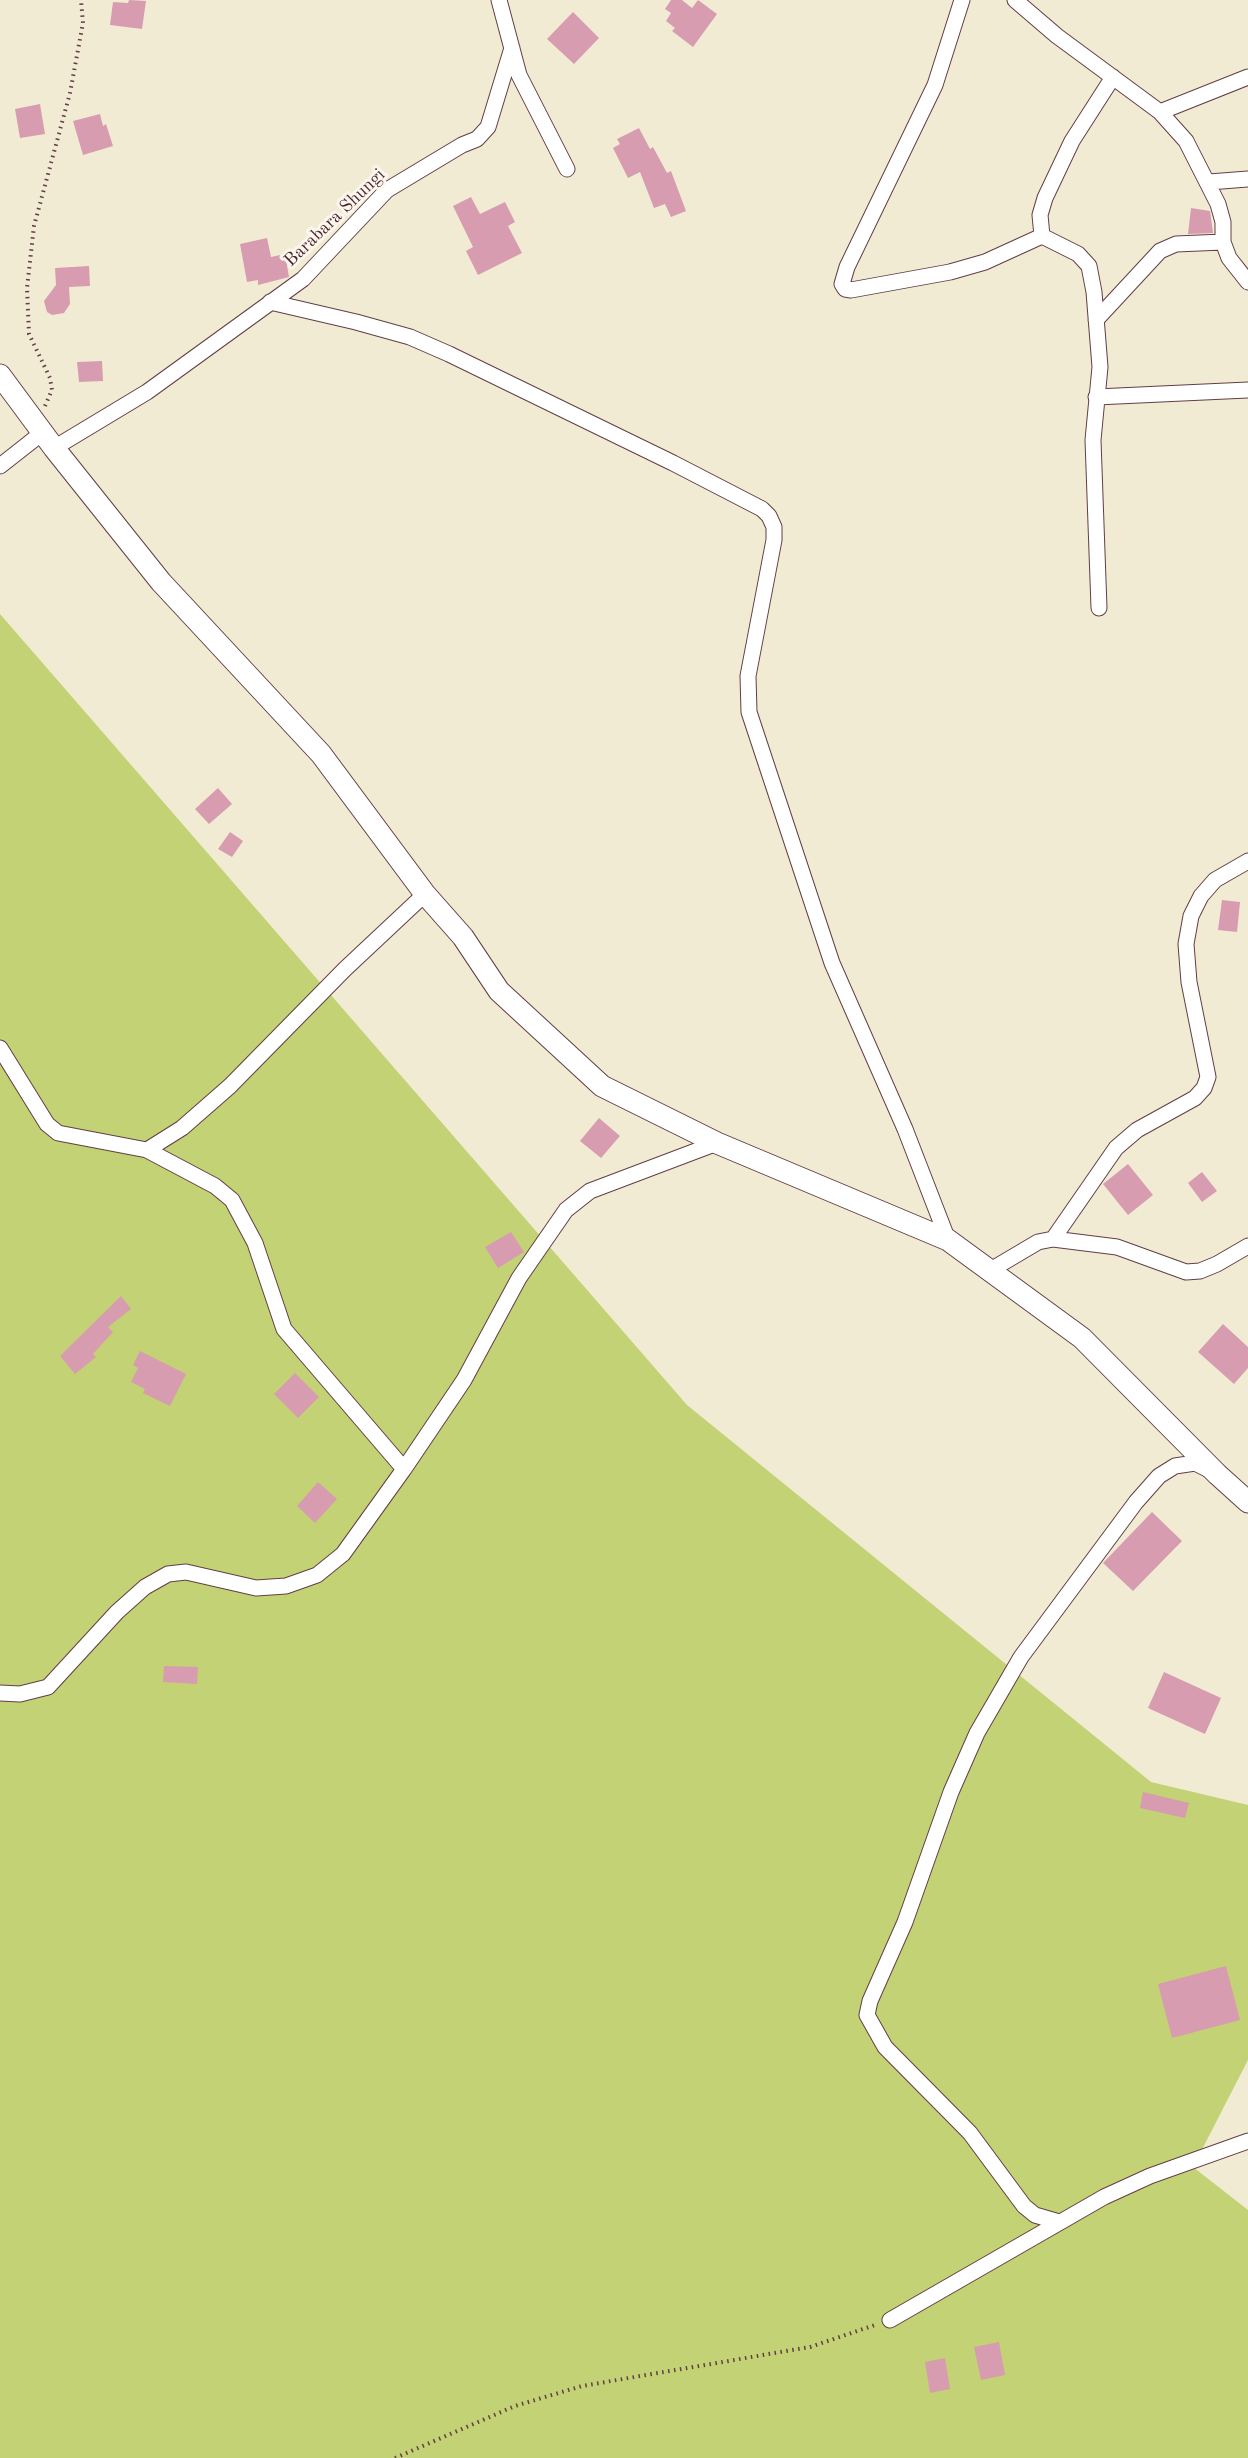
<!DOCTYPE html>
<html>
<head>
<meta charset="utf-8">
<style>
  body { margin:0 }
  canvas { display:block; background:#f1ebd4 }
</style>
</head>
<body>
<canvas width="1248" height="2458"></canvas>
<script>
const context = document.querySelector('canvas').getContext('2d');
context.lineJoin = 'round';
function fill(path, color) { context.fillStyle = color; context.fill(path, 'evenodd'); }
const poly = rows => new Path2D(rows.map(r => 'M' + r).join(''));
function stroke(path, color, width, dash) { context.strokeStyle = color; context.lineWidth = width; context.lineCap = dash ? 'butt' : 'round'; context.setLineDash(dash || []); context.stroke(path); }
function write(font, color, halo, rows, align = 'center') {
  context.font = font + ' "Old Standard TT",serif'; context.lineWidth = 6; context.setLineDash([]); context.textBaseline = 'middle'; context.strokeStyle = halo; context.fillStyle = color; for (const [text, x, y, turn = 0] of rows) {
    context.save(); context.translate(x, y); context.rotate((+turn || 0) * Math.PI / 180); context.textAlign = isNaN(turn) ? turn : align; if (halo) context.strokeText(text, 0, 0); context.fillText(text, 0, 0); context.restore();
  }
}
fill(poly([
  [0,614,687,1405,1151,1782,1248,1805,1248,2060,1193,2167,1248,2210,1248,2458,0,2458]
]), '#c3d274');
fill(poly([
  [129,0,146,1,142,29,110,25,113,2,128,3],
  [671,0,682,0,692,8,698,0,717,14,693,47,672,31,675,28,666,21,671,13,665,9],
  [573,12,599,38,574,64,547,39],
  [40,104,45,134,20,138,15,109],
  [100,114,103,126,106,124,113,146,83,155,73,121],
  [639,128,650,149,653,147,667,173,671,171,686,211,671,217,665,204,654,208,640,172,628,178,613,148,620,144,617,139],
  [471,197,480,214,505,202,515,222,508,226,522,253,478,275,466,251,473,247,453,206],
  [1191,208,1210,211,1213,233,1188,234],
  [267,238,271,257,285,254,289,277,258,285,258,280,247,282,240,244],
  [89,266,90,286,69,287,70,304,64,313,52,315,47,312,44,301,56,285,55,268],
  [102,361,103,381,79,382,77,362],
  [218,788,232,804,209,824,195,809],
  [230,832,243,841,232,857,218,849],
  [1222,900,1240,902,1237,932,1218,930],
  [599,1118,620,1136,601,1158,580,1141],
  [1128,1164,1153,1195,1128,1215,1103,1184],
  [1202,1172,1217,1191,1202,1202,1188,1183],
  [511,1232,524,1252,498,1268,485,1247],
  [121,1296,131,1309,108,1327,113,1332,93,1354,96,1357,75,1374,60,1356],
  [1223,1324,1248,1347,1248,1368,1234,1384,1198,1352],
  [140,1351,186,1374,170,1406,143,1393,145,1389,131,1382,138,1368,133,1365],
  [295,1373,319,1397,298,1418,274,1394],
  [318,1482,337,1499,315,1523,297,1506],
  [1152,1512,1182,1541,1133,1591,1103,1563],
  [164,1666,198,1667,197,1684,163,1682],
  [1164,1672,1221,1698,1205,1734,1148,1708],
  [1143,1792,1189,1803,1185,1818,1140,1808],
  [1226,1966,1240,2020,1172,2038,1158,1984],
  [999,2342,1005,2375,981,2380,974,2347],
  [945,2358,950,2389,930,2393,925,2362]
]), '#d89cb0');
const street = poly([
  [499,0,519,75,567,169],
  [962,0,935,85,847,267,842,284,845,289,851,290,950,272,985,262,1042,236],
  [1015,0,1057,36,1160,112,1186,141,1218,204,1223,222,1223,242,1229,258,1248,282],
  [1160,112,1248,77],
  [1209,182,1248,179],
  [270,302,356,322,410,337,449,354,673,463,762,509,769,516,774,527,774,540,748,676,749,712,832,963,905,1129,948,1240],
  [1096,320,1160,251,1176,244,1223,242],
  [1096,397,1248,390],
  [54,448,147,392,303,279,387,190,462,145,477,139,488,127,512,48],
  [0,466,42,433],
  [1099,608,1093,440,1100,367,1094,292,1089,266,1078,254,1042,236,1040,215,1045,198,1072,141,1113,77],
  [0,1048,47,1124,58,1133,147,1150,215,1186,232,1200,255,1243,284,1329,404,1469],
  [147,1150,182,1128,230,1086,345,969,425,894],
  [1053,1239,1116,1148,1137,1130,1195,1098,1204,1088,1208,1077,1189,982,1186,944,1191,916,1201,896,1215,880,1248,861],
  [989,1271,1038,1242,1053,1239,1117,1247,1186,1272,1200,1271,1217,1264,1248,1246],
  [0,1693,20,1694,48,1687,117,1612,145,1587,168,1574,186,1572,256,1588,286,1586,317,1575,343,1554,404,1469,464,1380,519,1278,566,1210,590,1191,717,1143],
  [1059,2222,1035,2215,1024,2206,970,2133,885,2047,867,2015,870,2001,905,1922,951,1792,977,1733,1021,1657,1136,1502,1159,1476,1175,1466,1195,1463,1209,1470],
  [890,2320,1104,2197,1150,2176,1248,2141]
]);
const secondary = poly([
  [0,375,54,448,161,582,321,754,425,894,463,937,499,991,602,1086,717,1143,948,1240,1082,1338,1217,1474,1248,1502]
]);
stroke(street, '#633e44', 17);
stroke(secondary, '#633e44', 23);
stroke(poly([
  [45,406,52,390,50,378,29,334,27,288,34,226,70,93,83,23,81,0],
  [395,2458,515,2406,582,2386,810,2347,875,2325]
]), '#633e44', 4, [1.5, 4.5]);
stroke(street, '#fff', 15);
stroke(secondary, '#fff', 21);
write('18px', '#4a1f2b', '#fbf7ec', [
  ["Barabara Shungi",335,218,-44]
]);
</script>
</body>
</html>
